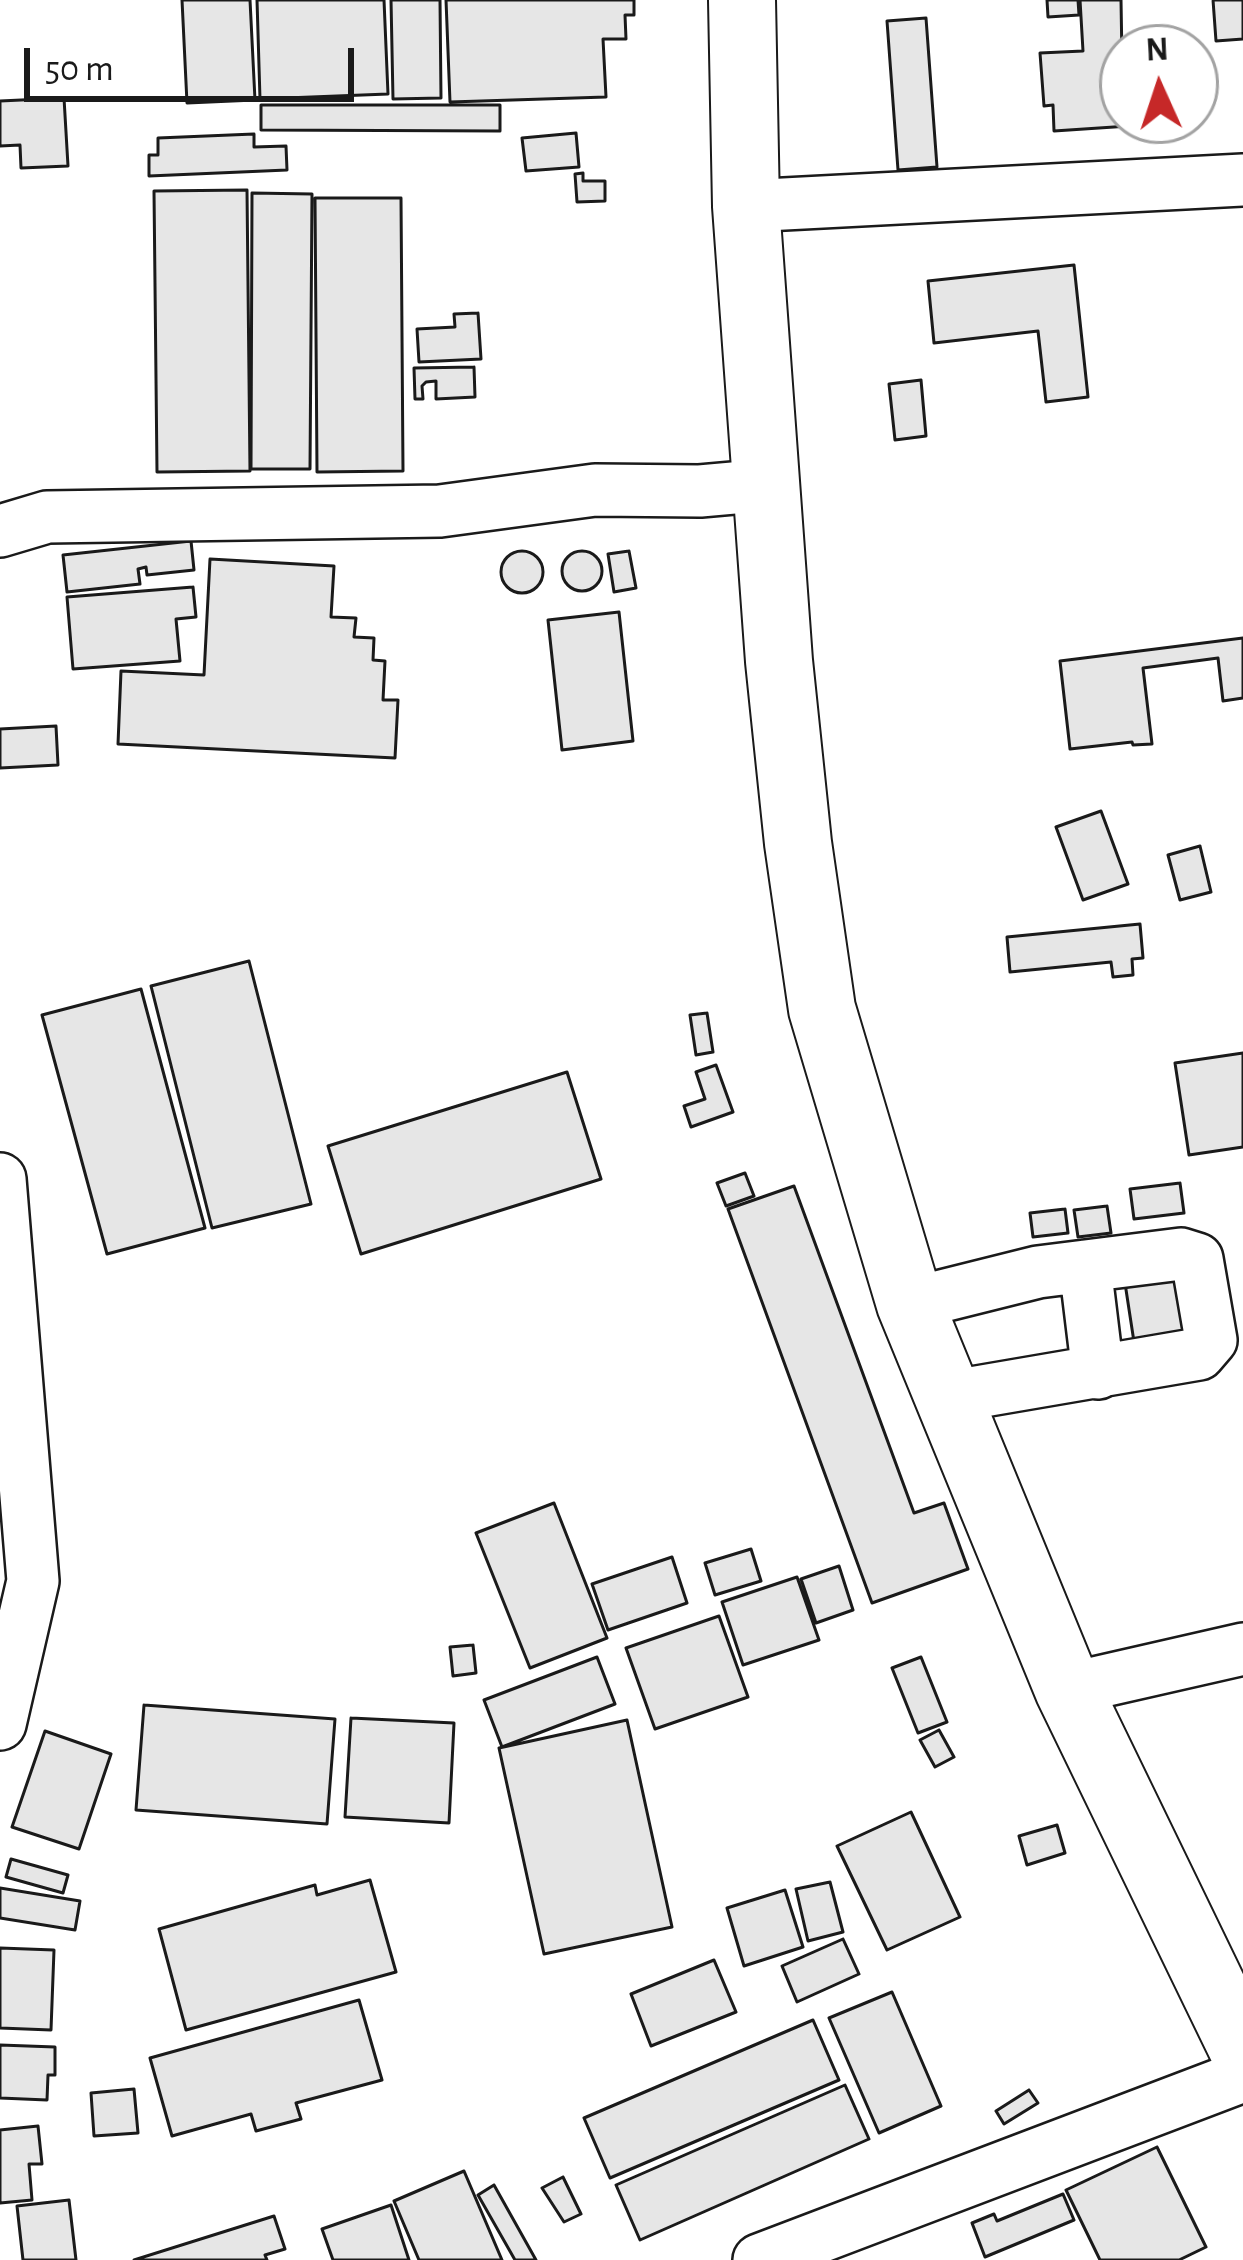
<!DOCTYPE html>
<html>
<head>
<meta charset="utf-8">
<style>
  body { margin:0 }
  #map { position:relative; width:1243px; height:2260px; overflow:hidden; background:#fff; font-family:"Alegreya Sans",sans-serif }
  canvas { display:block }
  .north { position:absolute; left:1099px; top:24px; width:120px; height:120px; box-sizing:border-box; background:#fff; border:3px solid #a3a3a3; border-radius:50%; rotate:357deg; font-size:33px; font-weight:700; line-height:48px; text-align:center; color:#1a1a1a }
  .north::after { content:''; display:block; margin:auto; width:42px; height:54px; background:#c62828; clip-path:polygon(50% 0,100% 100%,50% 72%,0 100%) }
  .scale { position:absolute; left:24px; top:48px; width:330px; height:54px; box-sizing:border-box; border:6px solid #1a1a1a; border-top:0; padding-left:15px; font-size:36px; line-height:42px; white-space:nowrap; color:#1a1a1a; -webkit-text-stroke:9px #fff; paint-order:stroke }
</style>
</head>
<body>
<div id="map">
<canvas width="1243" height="2260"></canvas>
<div class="north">N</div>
<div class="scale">50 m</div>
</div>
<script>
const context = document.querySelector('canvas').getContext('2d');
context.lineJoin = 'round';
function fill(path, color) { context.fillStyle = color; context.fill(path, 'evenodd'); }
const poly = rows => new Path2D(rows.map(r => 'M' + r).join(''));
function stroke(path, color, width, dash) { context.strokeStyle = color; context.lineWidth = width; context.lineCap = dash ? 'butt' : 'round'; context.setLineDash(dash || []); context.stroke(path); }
const building = poly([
  [182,0,250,0,255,100,187,103,182,0],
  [257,0,384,0,388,94,260,99,257,0],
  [391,0,440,0,441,98,393,99,391,0],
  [446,0,634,0,634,15,625,15,626,39,603,39,606,97,450,102,446,0],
  [1047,0,1078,0,1079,15,1048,17,1047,0],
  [1080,0,1121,0,1123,120,1129,120,1129,126,1054,131,1053,105,1044,106,1040,53,1083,51,1080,0],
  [1213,0,1243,0,1243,39,1216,41,1213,0],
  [926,18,937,167,898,170,887,21,926,18],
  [64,98,68,166,21,168,20,145,0,146,0,101,64,98],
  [261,105,500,105,500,131,261,130,261,105],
  [576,133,579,167,526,171,522,138,576,133],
  [254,134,254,147,286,146,287,170,149,176,149,155,158,155,158,138,254,134],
  [583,173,583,181,605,181,605,201,577,202,575,174,583,173],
  [247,190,250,471,157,472,154,191,247,190],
  [252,193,312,194,310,469,251,469,252,193],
  [315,198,401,198,403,471,317,472,315,198],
  [1074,265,1088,397,1046,402,1038,331,934,343,928,281,1074,265],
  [478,313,481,359,419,362,417,329,455,327,454,314,478,313],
  [474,367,475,397,436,399,436,381,426,382,422,386,423,399,415,399,414,368,474,367],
  [921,380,926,436,895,440,889,384,921,380],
  [191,541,194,570,147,575,146,567,138,569,140,584,67,592,63,555,191,541],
  '562 571a20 20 0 1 1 40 0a20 20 0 1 1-40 0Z',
  '501 572a21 21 0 1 1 42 0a21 21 0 1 1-42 0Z',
  [629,551,636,588,614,592,608,554,629,551],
  [210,559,334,566,331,617,356,618,354,637,374,638,373,660,385,661,383,700,398,700,395,758,118,744,121,671,204,675,210,559],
  [193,587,196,617,176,619,180,661,73,669,67,597,193,587],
  [619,612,633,741,562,750,548,620,619,612],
  [1243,638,1243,698,1223,701,1218,658,1143,668,1152,744,1133,745,1132,742,1070,749,1060,661,1243,638],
  [56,726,58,765,0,768,0,729,56,726],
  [1101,811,1128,884,1083,900,1056,827,1101,811],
  [1200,846,1211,892,1180,900,1168,855,1200,846],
  [1140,924,1143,958,1132,959,1133,975,1113,977,1111,962,1010,972,1007,937,1140,924],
  [249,961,311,1204,212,1228,151,986,249,961],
  [141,989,205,1228,107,1254,42,1015,141,989],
  [707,1013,713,1052,696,1055,690,1015,707,1013],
  [1243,1053,1243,1147,1189,1155,1175,1063,1243,1053],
  [716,1065,733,1112,691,1127,684,1106,705,1099,696,1072,716,1065],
  [567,1072,601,1179,361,1254,328,1146,567,1072],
  [745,1173,754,1196,726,1206,717,1183,745,1173],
  [1180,1183,1184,1213,1134,1219,1130,1189,1180,1183],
  [794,1186,914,1513,944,1503,968,1569,872,1603,728,1209,794,1186],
  [1107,1206,1111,1233,1078,1237,1074,1210,1107,1206],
  [1065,1209,1068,1233,1033,1237,1030,1213,1065,1209],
  [1188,1260,1199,1332,1134,1342,1123,1270,1188,1260],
  [554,1503,607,1638,530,1668,476,1533,554,1503],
  [751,1549,761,1581,715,1595,705,1563,751,1549],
  [672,1557,687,1603,608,1630,592,1584,672,1557],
  [839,1566,853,1610,816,1623,801,1579,839,1566],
  [797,1577,819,1640,743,1665,722,1602,797,1577],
  [719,1616,748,1697,655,1729,626,1648,719,1616],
  [473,1645,476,1673,453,1676,450,1647,473,1645],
  [597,1657,615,1704,502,1747,484,1700,597,1657],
  [921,1657,947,1722,918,1733,892,1668,921,1657],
  [144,1705,335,1719,327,1824,136,1810,144,1705],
  [351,1718,454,1723,449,1823,345,1817,351,1718],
  [627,1720,672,1927,544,1954,499,1748,627,1720],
  [939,1730,954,1757,935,1767,920,1740,939,1730],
  [45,1731,111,1754,79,1849,12,1827,45,1731],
  [911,1812,960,1917,887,1950,837,1846,911,1812],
  [1057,1825,1065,1853,1027,1865,1019,1836,1057,1825],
  [11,1859,68,1875,63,1893,6,1877,11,1859],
  [370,1880,396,1972,186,2030,159,1929,315,1885,317,1895,370,1880],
  [830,1882,843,1932,808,1941,796,1889,830,1882],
  [0,1888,80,1901,75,1930,0,1918,0,1888],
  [785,1890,803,1947,744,1966,727,1908,785,1890],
  [843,1939,859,1974,797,2002,782,1966,843,1939],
  [0,1948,54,1950,51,2030,0,2028,0,1948],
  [714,1960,736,2012,651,2046,631,1994,714,1960],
  [892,1992,941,2106,879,2133,829,2018,892,1992],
  [359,2000,382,2080,296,2103,301,2119,256,2131,251,2114,172,2136,150,2058,359,2000],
  [813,2020,839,2080,610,2178,584,2118,813,2020],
  [0,2045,55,2047,55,2075,48,2075,47,2100,0,2098,0,2045],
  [845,2085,869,2139,640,2240,616,2185,845,2085],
  [134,2089,138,2133,94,2136,91,2093,134,2089],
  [1029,2090,1038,2103,1004,2124,996,2111,1029,2090],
  [38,2126,42,2164,29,2164,32,2200,0,2203,0,2130,38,2126],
  [1157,2147,1206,2247,1179,2260,1100,2260,1066,2190,1157,2147],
  [464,2171,502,2260,419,2260,394,2201,464,2171],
  [563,2177,581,2214,564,2222,542,2188,563,2177],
  [494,2185,536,2260,515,2260,478,2195,494,2185],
  [1063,2194,1074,2220,985,2257,972,2223,994,2214,997,2221,1063,2194],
  [69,2200,76,2260,23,2260,17,2206,69,2200],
  [391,2205,409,2260,333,2260,322,2229,391,2205],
  [274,2216,285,2249,265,2255,267,2260,134,2260,274,2216]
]);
fill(building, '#e6e6e6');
stroke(building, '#1a1a1a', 3);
const minor = poly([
  [746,206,1243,180],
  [0,531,47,517,440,511,595,490,700,491,767,485],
  [0,1179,33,1581,0,1724],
  [1085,1266,1098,1373],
  [910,1304,1038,1272,1181,1254,1197,1259,1211,1340,1199,1354,948,1397],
  [1068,1689,1243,1649],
  [759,2260,1243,2076]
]);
const highway = poly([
  [742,0,746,206,779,661,798,843,822,1009,910,1304,1068,1689,1243,2050]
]);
stroke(minor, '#1a1a1a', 56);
stroke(highway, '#1a1a1a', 70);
stroke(minor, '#fff', 51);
stroke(highway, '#fff', 66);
</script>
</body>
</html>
